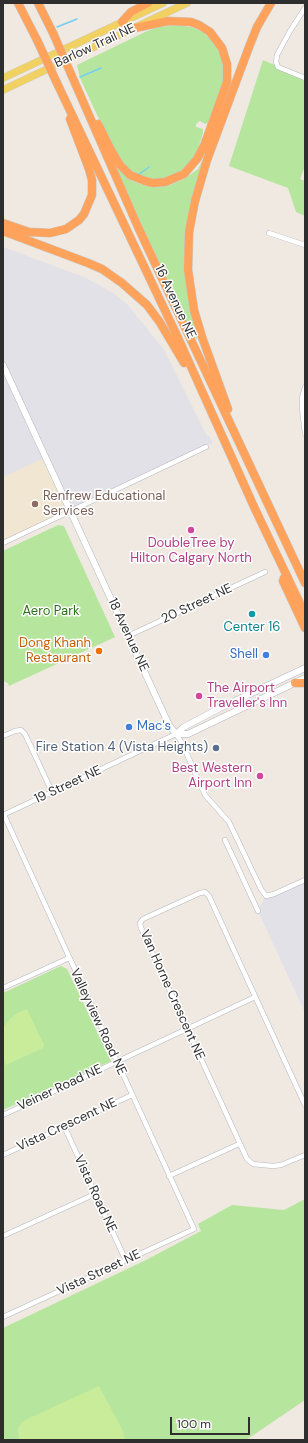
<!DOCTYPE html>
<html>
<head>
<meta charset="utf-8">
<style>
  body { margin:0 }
  #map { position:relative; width:308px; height:1443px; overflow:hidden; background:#efe9e1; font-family:"DM Sans",sans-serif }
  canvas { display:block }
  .frame { position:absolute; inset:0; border:4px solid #2e2e2e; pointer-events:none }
  .scale { position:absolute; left:170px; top:1417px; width:80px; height:18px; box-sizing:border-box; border:2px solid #2e2e2e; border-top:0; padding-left:5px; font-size:12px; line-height:14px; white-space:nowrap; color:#2e2e2e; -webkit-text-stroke:3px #fff; paint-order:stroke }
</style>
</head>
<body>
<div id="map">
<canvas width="308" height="1443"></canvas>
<div class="frame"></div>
<div class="scale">100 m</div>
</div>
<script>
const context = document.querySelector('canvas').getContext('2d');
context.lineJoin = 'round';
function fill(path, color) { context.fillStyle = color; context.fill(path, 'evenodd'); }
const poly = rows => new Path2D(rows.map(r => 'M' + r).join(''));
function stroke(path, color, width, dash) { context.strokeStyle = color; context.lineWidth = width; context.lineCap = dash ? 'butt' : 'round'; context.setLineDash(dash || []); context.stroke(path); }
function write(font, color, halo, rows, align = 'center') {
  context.font = font + ' "DM Sans",sans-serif'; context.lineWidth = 3; context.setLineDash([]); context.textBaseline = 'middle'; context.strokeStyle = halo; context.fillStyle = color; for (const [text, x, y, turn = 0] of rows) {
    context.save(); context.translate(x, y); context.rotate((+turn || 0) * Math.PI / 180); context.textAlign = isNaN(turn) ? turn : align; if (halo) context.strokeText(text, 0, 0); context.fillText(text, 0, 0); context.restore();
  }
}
fill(poly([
  [3,247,86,278,115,294,128,305,165,351,207,436,209,436,213,443,3,543],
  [305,880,305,1013,258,911,266,896]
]), '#e3e1e8');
fill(poly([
  [46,457,70,511,3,543,3,477]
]), '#f0e6d1');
fill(poly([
  [179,25,196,28,204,33,215,43,223,62,224,83,208,123,205,124,200,121,196,124,196,127,203,129,203,133,197,152,186,166,179,173,162,179,156,180,138,176,125,167,104,130,80,78,77,65,145,32,158,27],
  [263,60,305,78,305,166,300,179,305,181,305,216,296,212,288,188,229,166],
  [208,150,185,238,198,338,196,339,142,226,117,170,118,169,132,181,143,185,156,187,170,185,184,179,198,169],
  [58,525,64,526,115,637,9,686,8,683,3,681,3,551],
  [61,966,67,969,111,1061,3,1110,3,993],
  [305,1199,305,1400,246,1440,3,1440,3,1328,144,1261,201,1231,198,1224,232,1205,284,1210]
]), '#b6e59e');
fill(poly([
  [27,1009,44,1045,43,1048,6,1065,3,1057,3,1028,11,1018,17,1013],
  [99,1386,123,1431,125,1440,19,1440,18,1430,19,1426,25,1420]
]), '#c9ec9a');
stroke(poly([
  [57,27,77,19],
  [80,77,101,68],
  [138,175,149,167]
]), '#75cff0', 1.5);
const street = poly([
  [305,8,290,31,277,55,276,62,278,67,305,78],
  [269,233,305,245],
  [305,387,302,398,302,408,305,434],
  [3,543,206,447],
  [128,636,265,572],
  [3,736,15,731,21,730,25,734,52,792],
  [3,815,176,734,182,743,205,795,229,822,261,889,266,896,274,894,305,880],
  [225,840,258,911],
  [3,988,69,958],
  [305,1105,209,896,205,892,200,893,143,919,140,923,141,928,247,1159,253,1164,273,1166,281,1165,305,1155],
  [3,1115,255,997],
  [64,1126,126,1261],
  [3,1155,132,1095],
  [169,1176,239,1144],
  [3,1236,95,1194],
  [3,1317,194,1229,4,815]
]);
const secondary = poly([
  [3,365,169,725,176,734],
  [176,734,184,727,220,708,305,668],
  [176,734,188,734,305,678]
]);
const primary = poly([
  [3,78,163,3],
  [3,90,187,3]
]);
const highway = poly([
  [18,3,37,40],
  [38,3,53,33],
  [122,22,131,12,148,3],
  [71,74,138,227,305,583],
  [56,81,179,340,255,509,305,614],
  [98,124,111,150,120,165,130,175,145,181,153,183,165,182,184,174,197,159,204,146,227,82,227,64,222,48,210,32,199,25,191,22,168,21,135,28],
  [3,223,29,232,50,233,66,229,79,220,84,214,92,195,92,180,89,169,70,119],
  [3,231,88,263,102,269,122,283,147,305,159,321,184,363],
  [228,409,202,337,194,310,188,270,189,232,195,201,207,160,249,47,257,27,271,3],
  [284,578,283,581,305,628],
  [295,683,305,683]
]);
stroke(street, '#b4b7c1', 5.5);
stroke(secondary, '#b4b7c1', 7);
stroke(primary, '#c9c9c9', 8);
stroke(highway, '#c9c9c9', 9);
stroke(street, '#fff', 4.5);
stroke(secondary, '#fff', 6);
stroke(primary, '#f2d163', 7);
stroke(highway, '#ffa35c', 8);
const highwayBridge = poly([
  [53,33,71,74],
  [37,40,56,81]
]);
stroke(highwayBridge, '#c9c9c9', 9, []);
stroke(highwayBridge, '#ffa35c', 8);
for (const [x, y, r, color] of [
  [35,504,4,"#8d6e63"],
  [191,530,4,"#d1479c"],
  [252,614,4,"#0f9aa8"],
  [99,651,4,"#e8710a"],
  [266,655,4,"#3f7fe0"],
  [199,696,4,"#d1479c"],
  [129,727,4,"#3f7fe0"],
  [216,748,4,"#5c6f8a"],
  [260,776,4,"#d1479c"]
]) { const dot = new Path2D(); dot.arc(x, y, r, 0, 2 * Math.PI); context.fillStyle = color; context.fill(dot); stroke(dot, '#fff', 1.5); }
write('13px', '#2e2e2e', '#fff', [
  ["Barlow Trail NE",95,46,-25],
  ["16 Avenue NE",175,302,65],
  ["20 Street NE",197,604,-25],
  ["18 Avenue NE",128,635,65],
  ["19 Street NE",68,785,-25],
  ["Van Horne Crescent NE",172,995,66],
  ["Valleyview Road NE",98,1022,65],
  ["Veiner Road NE",60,1088,-25],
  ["Vista Crescent NE",67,1125,-25],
  ["Vista Road NE",95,1194,65],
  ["Vista Street NE",99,1273,-25]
]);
write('13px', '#785e54', '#fff', [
  ["Renfrew Educational",43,497],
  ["Services",43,512]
], 'left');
write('13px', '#b23c85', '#fff', [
  ["DoubleTree by",191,544],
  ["Hilton Calgary North",191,559],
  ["The Airport",207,689,"left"],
  ["Traveller's Inn",207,704,"left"],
  ["Best Western",252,769,"right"],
  ["Airport Inn",252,784,"right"]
]);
write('13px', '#2c6e1b', '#fff', [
  ["Aero Park",51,612]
]);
write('13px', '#0d838f', '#fff', [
  ["Center 16",252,628]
]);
write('13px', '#c56008', '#fff', [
  ["Dong Khanh",91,644],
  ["Restaurant",91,659]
], 'right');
write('13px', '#366cbe', '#fff', [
  ["Shell",258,655],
  ["Mac's",137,727,"left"]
], 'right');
write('13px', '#4e5e75', '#fff', [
  ["Fire Station 4 (Vista Heights)",208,748]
], 'right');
</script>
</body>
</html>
